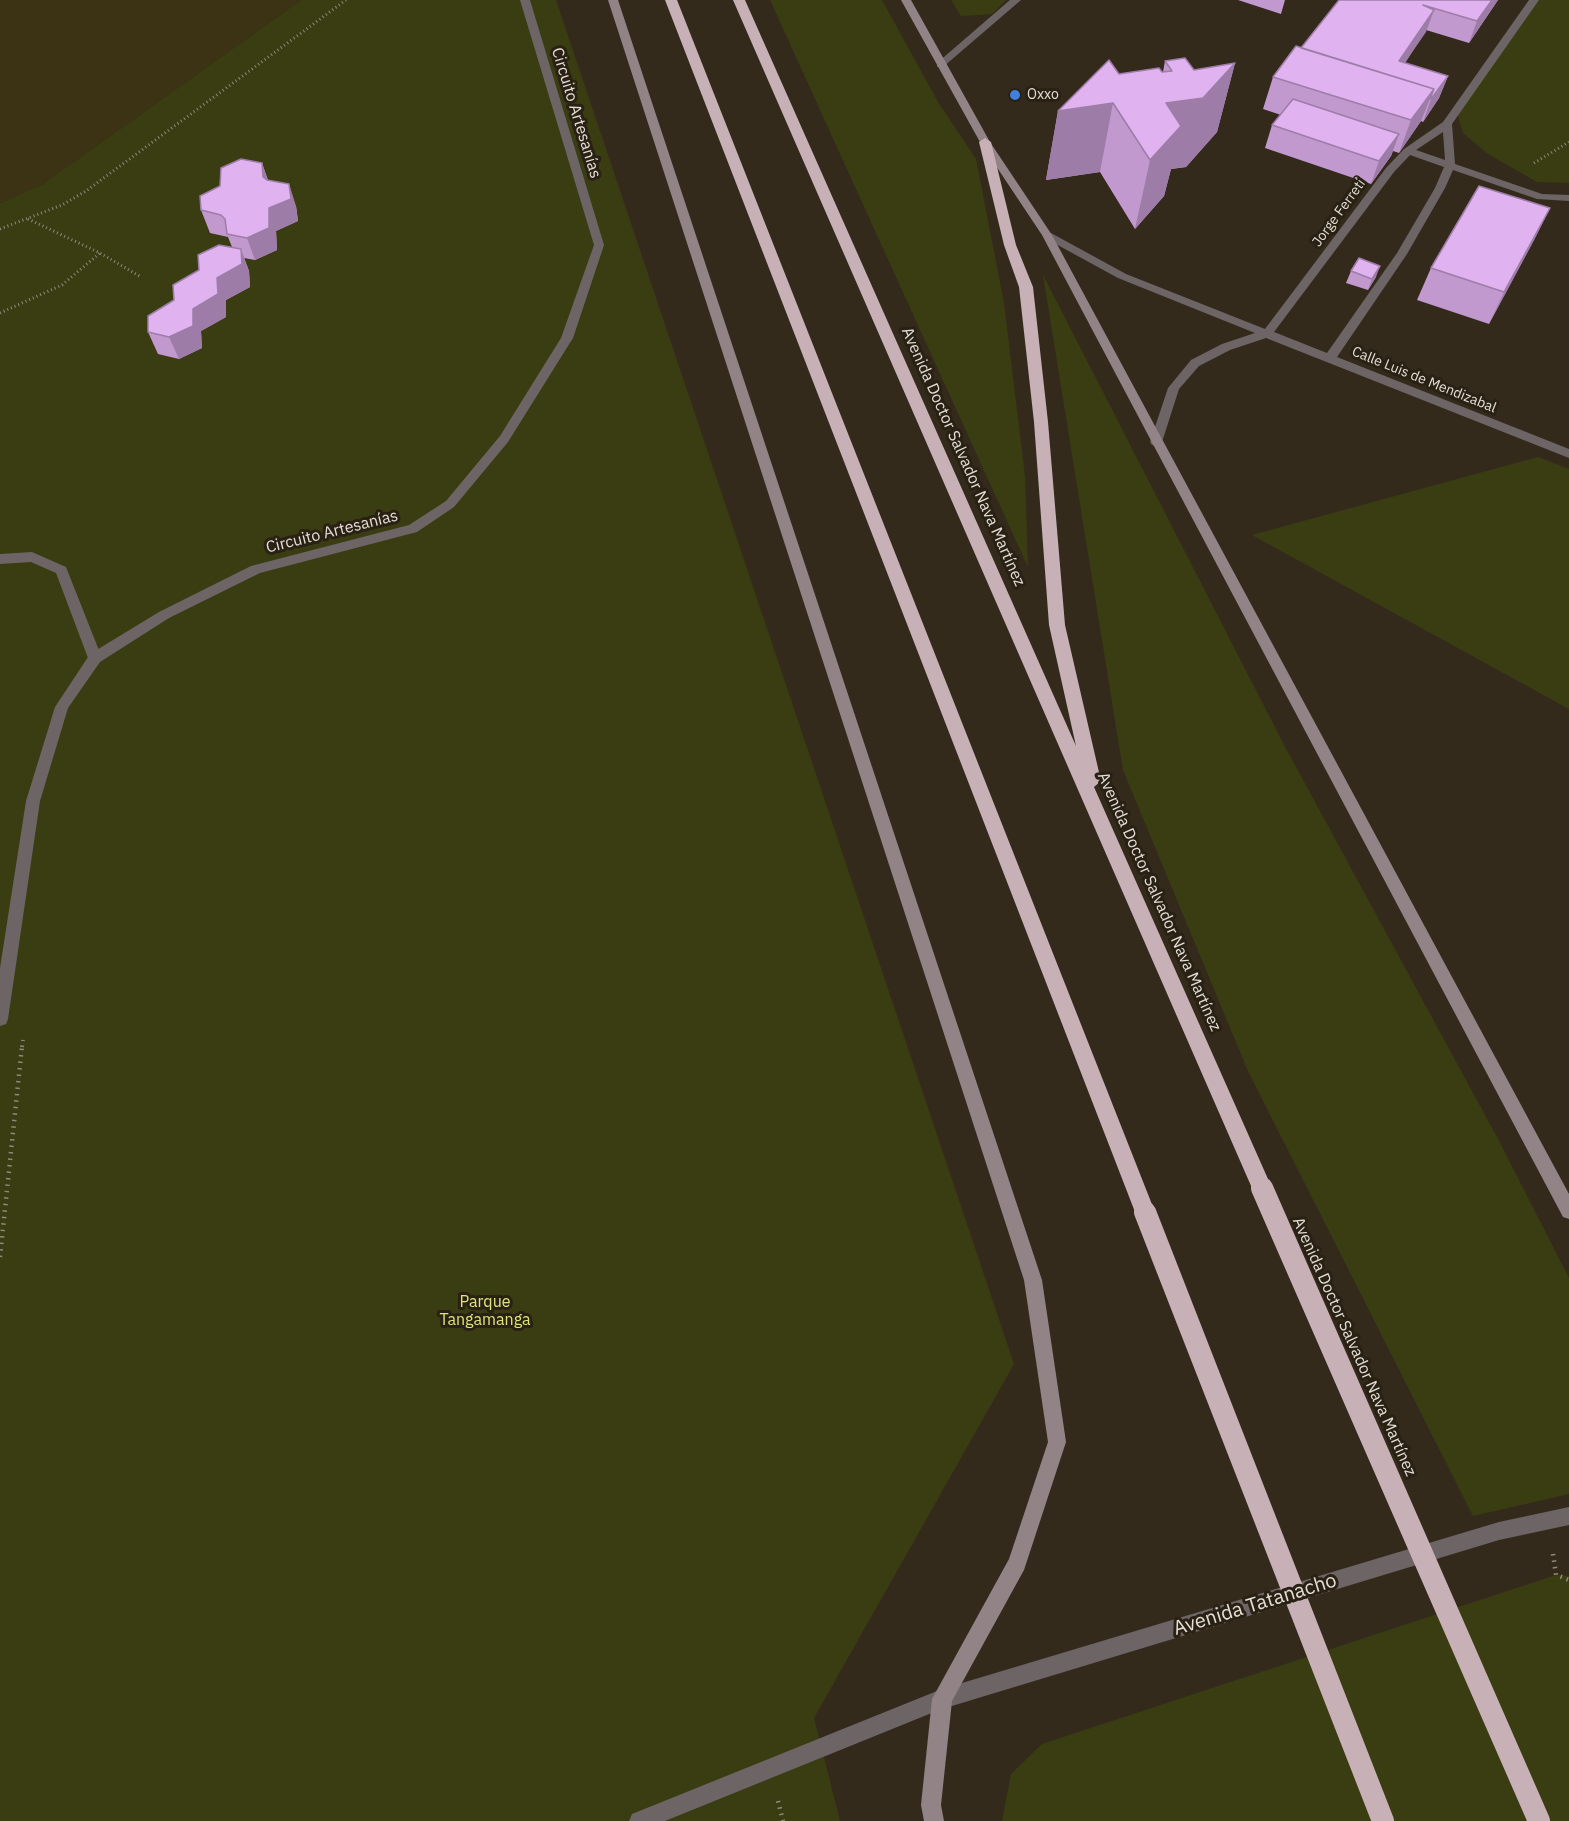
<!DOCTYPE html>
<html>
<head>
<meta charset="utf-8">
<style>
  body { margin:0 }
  canvas { display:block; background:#332a1c }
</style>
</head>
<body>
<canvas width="1569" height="1821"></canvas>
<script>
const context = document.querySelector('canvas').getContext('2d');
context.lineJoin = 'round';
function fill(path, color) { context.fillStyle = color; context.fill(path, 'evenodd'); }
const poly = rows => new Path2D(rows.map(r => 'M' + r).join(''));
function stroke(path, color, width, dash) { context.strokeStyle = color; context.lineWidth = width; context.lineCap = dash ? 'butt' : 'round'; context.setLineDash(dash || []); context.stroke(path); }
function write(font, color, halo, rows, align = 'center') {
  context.font = font + ' "IBM Plex Sans",sans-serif'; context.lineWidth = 6; context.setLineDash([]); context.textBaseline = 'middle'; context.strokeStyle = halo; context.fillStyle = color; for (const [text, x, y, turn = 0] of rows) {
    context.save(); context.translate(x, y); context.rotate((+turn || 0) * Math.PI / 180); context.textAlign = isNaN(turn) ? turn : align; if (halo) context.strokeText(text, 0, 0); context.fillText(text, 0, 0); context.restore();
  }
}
fill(poly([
  [301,0,556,0,1014,1364,814,1718,840,1821,0,1821,0,203,43,184],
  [770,0,882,0,938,102,976,159,1004,303,1025,476,1028,567],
  [951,0,1006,0,992,14,961,16],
  [1534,0,1569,0,1569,183,1537,182,1488,154,1463,133,1458,116,1464,100],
  [1043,275,1283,743,1498,1139,1569,1278,1569,1494,1473,1516,1248,1071,1123,770],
  [1538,457,1569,469,1569,709,1252,535],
  [1556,1575,1569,1576,1569,1821,1002,1821,1011,1774,1042,1744]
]), '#3a3c12');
fill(poly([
  [0,0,301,0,43,184,0,203]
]), '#3b3313');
stroke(poly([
  [1534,163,1569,142],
  [28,219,100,253,141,277],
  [0,229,62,205,86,191,346,0],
  [0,313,62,285,100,253]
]), '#90887d', 3, [1, 3]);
stroke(poly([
  [22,1047,23,1040]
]), '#90887d', 4, [1.5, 4.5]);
stroke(poly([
  [0,1257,22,1046],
  [1553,1554,1556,1575,1569,1580],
  [778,1801,783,1821]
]), '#90887d', 4.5, [1.5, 5]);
fill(poly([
  [32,552,66,567,102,658,100,662,95,663,88,658,56,573,31,562,0,564,0,554,32,552]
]), '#6d6466');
fill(poly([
  [520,0,530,0,604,245,573,338,508,442,454,507,417,532,260,573,169,618,100,662,68,708,40,801,8,1019,6,1024,0,1026,0,968,26,801,55,707,90,654,159,612,251,566,409,525,446,501,500,436,561,338,594,245,520,0],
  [1529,0,1539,0,1452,124,1455,164,1542,194,1569,195,1569,201,1537,199,1453,170,1445,188,1407,254,1337,357,1569,449,1569,458,1266,338,1230,350,1199,366,1179,389,1162,442,1156,446,1152,445,1150,442,1168,388,1191,360,1222,344,1255,333,1118,278,1043,237,1043,233,1051,233,1126,274,1265,329,1386,168,1404,149,1443,122,1529,0],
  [1443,132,1445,160,1416,150,1443,132],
  [1410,155,1444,167,1435,188,1397,253,1327,353,1274,332,1394,172,1410,155],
  [942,1689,949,1692,952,1699,949,1706,665,1821,629,1821,632,1814,942,1689]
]), '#6d6466');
fill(poly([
  [1010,0,1021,0,943,67,937,67,937,63,1010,0],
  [1569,1507,1569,1525,1499,1540,942,1709,935,1706,932,1699,935,1692,942,1689,1499,1522,1569,1507]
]), '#6d6466');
fill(poly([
  [608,0,618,0,1042,1280,1066,1442,1024,1570,952,1701,941,1805,944,1821,924,1821,921,1805,932,1699,1009,1559,1048,1442,1024,1280,608,0],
  [901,0,911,0,990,142,1052,235,1569,1194,1569,1219,1563,1217,1042,235,980,142,901,0]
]), '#918386');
fill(poly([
  [665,0,677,0,1155,1212,1152,1219,1145,1222,1138,1219,1135,1212,665,0],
  [733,0,745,0,1076,746,1049,625,1034,422,1019,287,1004,245,979,142,985,138,991,142,1016,245,1033,287,1048,422,1065,625,1101,781,1094,787,1272,1188,1269,1195,1262,1198,1255,1195,733,0]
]), '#c7b0b6');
stroke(poly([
  [1262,1188,1539,1821],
  [1145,1212,1383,1821]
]), '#c7b0b6', 22);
fill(poly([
  [1238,0,1285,0,1281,14],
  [1339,0,1498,0,1469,43,1426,30,1405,63,1448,76,1439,98,1423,122,1421,121,1399,153,1393,151,1391,156,1371,184,1265,148,1272,125,1281,115,1263,109,1273,77,1301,48],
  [1165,61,1194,70,1235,63,1217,132,1186,167,1171,169,1164,196,1135,229,1100,172,1046,180,1058,111,1119,74,1163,72],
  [262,163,268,180,296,206,298,221,276,231,277,250,255,260,244,258,249,271,250,287,226,300,226,317,201,331,202,348,179,359,158,354,148,332,199,270,232,247,228,237,210,233,201,210,220,186],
  [1550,208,1534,240,1489,324,1417,300,1431,268],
  [1351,271,1376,277,1368,290,1346,283]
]), '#c199ce');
fill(poly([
  [1492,0,1498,0,1469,43,1477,21],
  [1434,10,1426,32,1391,83,1399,61],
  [1235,63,1217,132,1186,167,1171,169,1164,196,1135,229,1150,160,1166,103],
  [1448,76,1439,98,1423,122,1431,99],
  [1434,89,1421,121,1399,153,1411,120],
  [1113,103,1100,172,1046,180,1058,111],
  [1399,134,1391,156,1371,184,1379,161],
  [262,163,269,185,263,177],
  [289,184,296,206,298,221,276,231,277,250,255,260,247,238,269,208],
  [1550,208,1534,240,1489,324,1504,292],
  [241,249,249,271,250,287,226,300,226,317,201,331,202,348,179,359,169,337],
  [1380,266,1376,277,1368,290,1372,279]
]), '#9d7da8');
const building = poly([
  [1339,0,1492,0,1477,21,1423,5,1434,10,1399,61,1448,76,1431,99,1430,99,1434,89,1301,48,1339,0],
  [1296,46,1434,89,1411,120,1273,77,1296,46],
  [1185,58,1194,70,1235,63,1203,98,1166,103,1181,126,1150,160,1113,103,1058,111,1109,60,1119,74,1159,68,1162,72,1172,71,1165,61,1185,58],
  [1293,99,1399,134,1379,161,1272,125,1293,99],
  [241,159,262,163,263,177,267,180,289,184,291,199,269,208,269,228,247,238,227,234,225,219,221,215,201,210,200,196,220,186,221,168,241,159],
  [1479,186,1550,208,1504,292,1431,268,1479,186],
  [219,245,241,249,242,264,217,278,218,294,193,309,193,326,169,337,148,332,148,316,174,300,173,285,199,270,198,255,219,245],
  [1359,258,1380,266,1372,279,1351,271,1359,258]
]);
fill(building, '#e0b2f0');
stroke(building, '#9d7da8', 1.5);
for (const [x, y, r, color] of [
  [1015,95,6,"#3f7fe0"]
]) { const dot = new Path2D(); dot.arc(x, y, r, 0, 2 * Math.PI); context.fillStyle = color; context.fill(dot); stroke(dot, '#292113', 2); }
write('14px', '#e4ded6', '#292113', [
  ["Oxxo",1027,95]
], 'left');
write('14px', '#e4ded6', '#292113', [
  ["Jorge Ferreti",1339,213,-54],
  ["Calle Luis de Mendizabal",1424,380,22]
]);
write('16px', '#e4ded6', '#292113', [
  ["Circuito Artesanías",576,113,73],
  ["Avenida Doctor Salvador Nava Martínez",963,457,66],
  ["Circuito Artesanías",332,532,-14],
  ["Avenida Doctor Salvador Nava Martínez",1159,902,66],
  ["Avenida Doctor Salvador Nava Martínez",1354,1347,66]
]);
write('16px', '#dee47b', '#292113', [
  ["Parque",485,1302],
  ["Tangamanga",485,1320]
]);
write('20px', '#e4ded6', '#292113', [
  ["Avenida Tatanacho",1255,1605,-17]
]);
</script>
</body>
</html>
